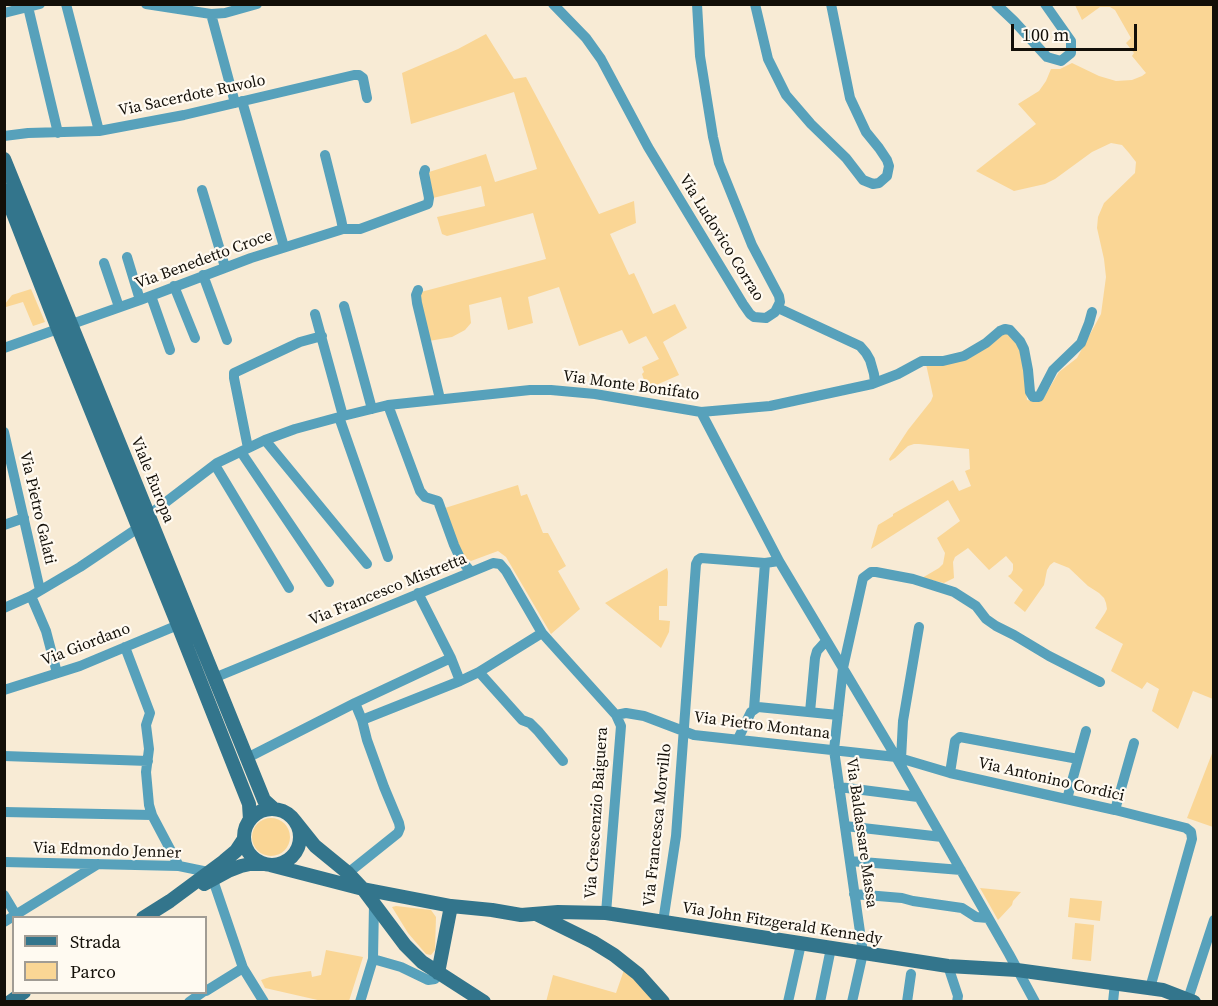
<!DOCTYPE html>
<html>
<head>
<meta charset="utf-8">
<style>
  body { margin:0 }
  #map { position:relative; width:1218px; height:1006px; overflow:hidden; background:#f8ebd5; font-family:"Source Serif 4",serif }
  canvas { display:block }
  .frame { position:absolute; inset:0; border:6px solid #130f08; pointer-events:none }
  .legend { position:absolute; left:12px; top:916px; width:195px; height:78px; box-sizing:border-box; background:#fffaf1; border:2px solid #a19c94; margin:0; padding:8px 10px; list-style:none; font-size:18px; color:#130f08 }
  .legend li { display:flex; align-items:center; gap:12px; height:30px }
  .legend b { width:30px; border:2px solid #a19c94 }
  .scale { position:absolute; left:1011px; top:24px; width:126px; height:27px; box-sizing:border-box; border:3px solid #130f08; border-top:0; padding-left:8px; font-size:18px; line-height:21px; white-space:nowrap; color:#130f08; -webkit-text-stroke:4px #fffaf1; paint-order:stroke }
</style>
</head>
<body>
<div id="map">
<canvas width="1218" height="1006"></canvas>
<div class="frame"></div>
<ul class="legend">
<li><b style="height:8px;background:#33758c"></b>Strada</li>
<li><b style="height:16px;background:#fad695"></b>Parco</li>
</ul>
<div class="scale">100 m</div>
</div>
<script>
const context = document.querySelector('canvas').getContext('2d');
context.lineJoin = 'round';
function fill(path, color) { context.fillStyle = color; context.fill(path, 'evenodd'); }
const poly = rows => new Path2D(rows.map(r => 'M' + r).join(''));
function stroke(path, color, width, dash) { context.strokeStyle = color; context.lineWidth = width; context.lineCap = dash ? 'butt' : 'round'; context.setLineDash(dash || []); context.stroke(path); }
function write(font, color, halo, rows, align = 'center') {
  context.font = font + ' "Source Serif 4",serif'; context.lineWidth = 4.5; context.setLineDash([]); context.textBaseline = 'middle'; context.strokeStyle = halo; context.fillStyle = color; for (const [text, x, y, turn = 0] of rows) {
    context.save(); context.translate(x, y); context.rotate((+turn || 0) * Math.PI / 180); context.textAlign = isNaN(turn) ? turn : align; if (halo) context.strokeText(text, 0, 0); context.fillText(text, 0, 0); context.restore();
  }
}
fill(poly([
  [1075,5,1213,5,1213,699,1193,691,1178,729,1152,711,1159,689,1147,682,1142,689,1111,671,1123,644,1095,628,1105,613,1107,609,1106,603,1104,598,1099,593,1088,586,1069,568,1054,562,1050,565,1047,570,1044,585,1025,612,1014,603,1023,590,1008,576,1011,574,1013,570,1013,564,1006,556,989,570,968,548,955,557,953,562,954,578,944,583,922,578,939,568,943,564,945,553,937,538,960,521,948,500,871,549,878,525,893,516,893,514,953,480,959,491,971,486,965,471,970,469,969,449,919,444,914,444,908,446,895,458,890,461,889,459,908,430,931,401,933,396,926,364,935,363,1002,334,1008,334,1013,336,1022,352,1027,400,1038,402,1044,397,1059,372,1077,358,1101,314,1106,277,1104,259,1097,228,1098,217,1104,203,1135,173,1136,162,1129,153,1122,145,1111,143,1092,152,1055,179,1045,184,1014,191,976,171,1036,124,1018,104,1039,91,1046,81,1051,69,1060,69,1072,63,1099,76,1116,81,1132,80,1142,76,1146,73,1132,56,1134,53,1126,43,1131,38,1115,10,1110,7,1100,7,1082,20],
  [486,34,514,79,526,77,599,214,634,201,636,223,610,234,629,275,634,273,653,314,675,304,687,328,663,342,679,375,647,389,642,374,644,372,642,367,659,359,646,336,629,344,622,330,579,346,559,287,528,297,533,323,508,330,501,297,469,305,471,323,465,330,452,337,429,341,418,304,421,292,546,259,533,213,447,236,442,234,437,217,485,206,481,186,433,198,429,172,486,154,495,182,537,169,514,92,411,124,402,73,458,49],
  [31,289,45,322,33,326,23,302,6,307,5,304,12,295],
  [518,485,521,496,527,494,543,533,548,533,566,566,558,571,580,609,551,634,506,557,498,551,471,561,463,557,445,508],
  [667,568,668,572,667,606,659,606,659,620,670,621,669,632,661,648,605,603],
  [1213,751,1213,827,1187,818],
  '252 837a19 19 0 1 1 38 0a19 19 0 1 1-38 0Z',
  [980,888,1021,892,1013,901,1012,905,998,920],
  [1070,898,1102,901,1100,921,1068,917],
  [396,906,431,910,436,917,435,950,431,955,426,954,408,933,392,907],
  [1075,923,1094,925,1091,961,1072,959],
  [326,950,363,957,349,1001,322,1001,265,988,261,980,270,977,311,971,312,977,321,975],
  [624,970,642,987,653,1001,546,1002,553,975,616,993]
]), '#fad695');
stroke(poly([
  [66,4,99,131],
  [146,4,211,14,225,13,257,4],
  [553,4,586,38,601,59,648,147,743,304,750,314,754,317,766,318,775,312,780,302,779,296,752,245,719,163,713,137,700,56,697,4],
  [755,4,768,59,786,95,811,124,846,158,863,180,873,184,879,183,887,176,889,166,887,160,879,148,866,132,850,98,831,4],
  [996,4,1014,21,1047,57,1061,61,1071,53,1071,41,1045,4],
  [28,7,58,133],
  [4,13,40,4],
  [211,14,235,103],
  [242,101,284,247],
  [4,136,28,133,99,131,184,115,354,75,359,75,363,78,367,98],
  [202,190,225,267],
  [343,229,360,229,428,204,429,198,424,173,425,170],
  [127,257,140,300],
  [104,263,119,307],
  [203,275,227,340],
  [174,286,195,338],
  [418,290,416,295,417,303,440,399],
  [151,296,170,350],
  [344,306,372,409],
  [778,308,860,346,866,353,870,360,874,374,875,383],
  [315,314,343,416],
  [4,348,140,300,251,258,343,229,341,219,325,155],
  [388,405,420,491,425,497,438,501,454,545,461,560,471,572],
  [701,412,779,561,896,757,1009,954,1035,1002],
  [339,417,388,557],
  [4,432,40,590],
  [265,440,367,564],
  [248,448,234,378,234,373,300,342,322,336],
  [241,452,329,582],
  [215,465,289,588],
  [149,515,217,463,265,440,295,429,343,416,388,405,530,390,551,390,595,394,701,412,770,406,872,384,898,374,922,361,943,361,964,356,986,343,1000,331,1005,329,1010,330,1020,341,1024,349,1028,370,1030,392,1033,397,1039,397,1053,370,1081,343,1089,323,1092,312],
  [4,525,24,518],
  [418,593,451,658,460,681],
  [31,596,46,631,57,673],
  [4,608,31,596,80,567,138,528],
  [125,647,150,713,146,725,149,749,146,772,149,805,152,815,179,866],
  [479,672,522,720,530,723,538,731,563,761],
  [214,678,493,563,500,564,506,571,542,633],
  [4,690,80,666,178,625],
  [754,709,765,563],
  [810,712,815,658,817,651,826,641],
  [362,720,460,681,479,672,542,633,616,715,626,713,644,716,694,735,896,757,950,773,1115,810,1186,828,1191,832,1192,839,1150,988],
  [738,739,751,712,758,707,838,715],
  [4,756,148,761],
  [247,758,355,703,451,658],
  [901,759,903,721,919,627],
  [950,773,955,741,960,737,1078,759],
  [839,787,918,797],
  [1067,799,1086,731],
  [1115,810,1134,743],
  [4,812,152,815],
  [845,826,942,837],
  [850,861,961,870],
  [4,862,179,866,208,872],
  [348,873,398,833,400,828,399,823,384,787,367,740,362,720,355,703],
  [213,880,243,968,264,1002],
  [854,894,902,898,913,901,962,908,976,917,988,918],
  [4,895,16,915],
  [606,913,621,726,616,715],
  [4,922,98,864],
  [663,922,676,836,696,564,698,560,701,558,765,563,779,561],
  [373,959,401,967,428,980,435,979,438,973],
  [948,966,958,996,957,1002],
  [206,991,243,968],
  [1188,999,1214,920],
  [189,1002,203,992],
  [360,1002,373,959,374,904],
  [788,1002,801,944],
  [820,1002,831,948],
  [852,1002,863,953,834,750,843,668,863,578,871,572,876,572,913,579,954,592,976,606,986,619,996,626,1014,635,1049,656,1100,682],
  [907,1002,911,974],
  [1113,1002,1115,983]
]), '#57a1bb', 10);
stroke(poly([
  [4,159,264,800,274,809],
  [4,190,58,329,178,625,249,804,250,820],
  '244 837a28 28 0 1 1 56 0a28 28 0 1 1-56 0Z',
  [295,821,315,846,348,873,363,889,405,945,422,962,484,1002],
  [270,865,363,889,451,906,492,910,521,915,558,912,606,913,948,966,1017,970,1163,990,1194,1002],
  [204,884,228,871,241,866,250,864,264,864],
  [536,914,593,942,614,955,638,974,663,1002],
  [143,918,170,901,224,861,236,851,244,839],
  [438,973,451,906],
  [10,1002,24,992]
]), '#33758c', 14);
write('16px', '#130f08', '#fffaf1', [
  ["Via Sacerdote Ruvolo",192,96,-12],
  ["Via Ludovico Corrao",721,238,58],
  ["Via Benedetto Croce",204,260,-20],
  ["Via Monte Bonifato",631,386,8],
  ["Viale Europa",152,480,68],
  ["Via Pietro Galati",37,508,77],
  ["Via Francesco Mistretta",388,590,-22],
  ["Via Giordano",86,645,-21],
  ["Via Pietro Montana",762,726,7],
  ["Via Antonino Cordici",1051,780,13],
  ["Via Crescenzio Baiguera",597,813,-86],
  ["Via Francesca Morvillo",658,825,-84],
  ["Via Baldassare Massa",861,833,82],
  ["Via Edmondo Jenner",107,851,2],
  ["Via John Fitzgerald Kennedy",782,924,9]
]);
</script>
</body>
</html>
